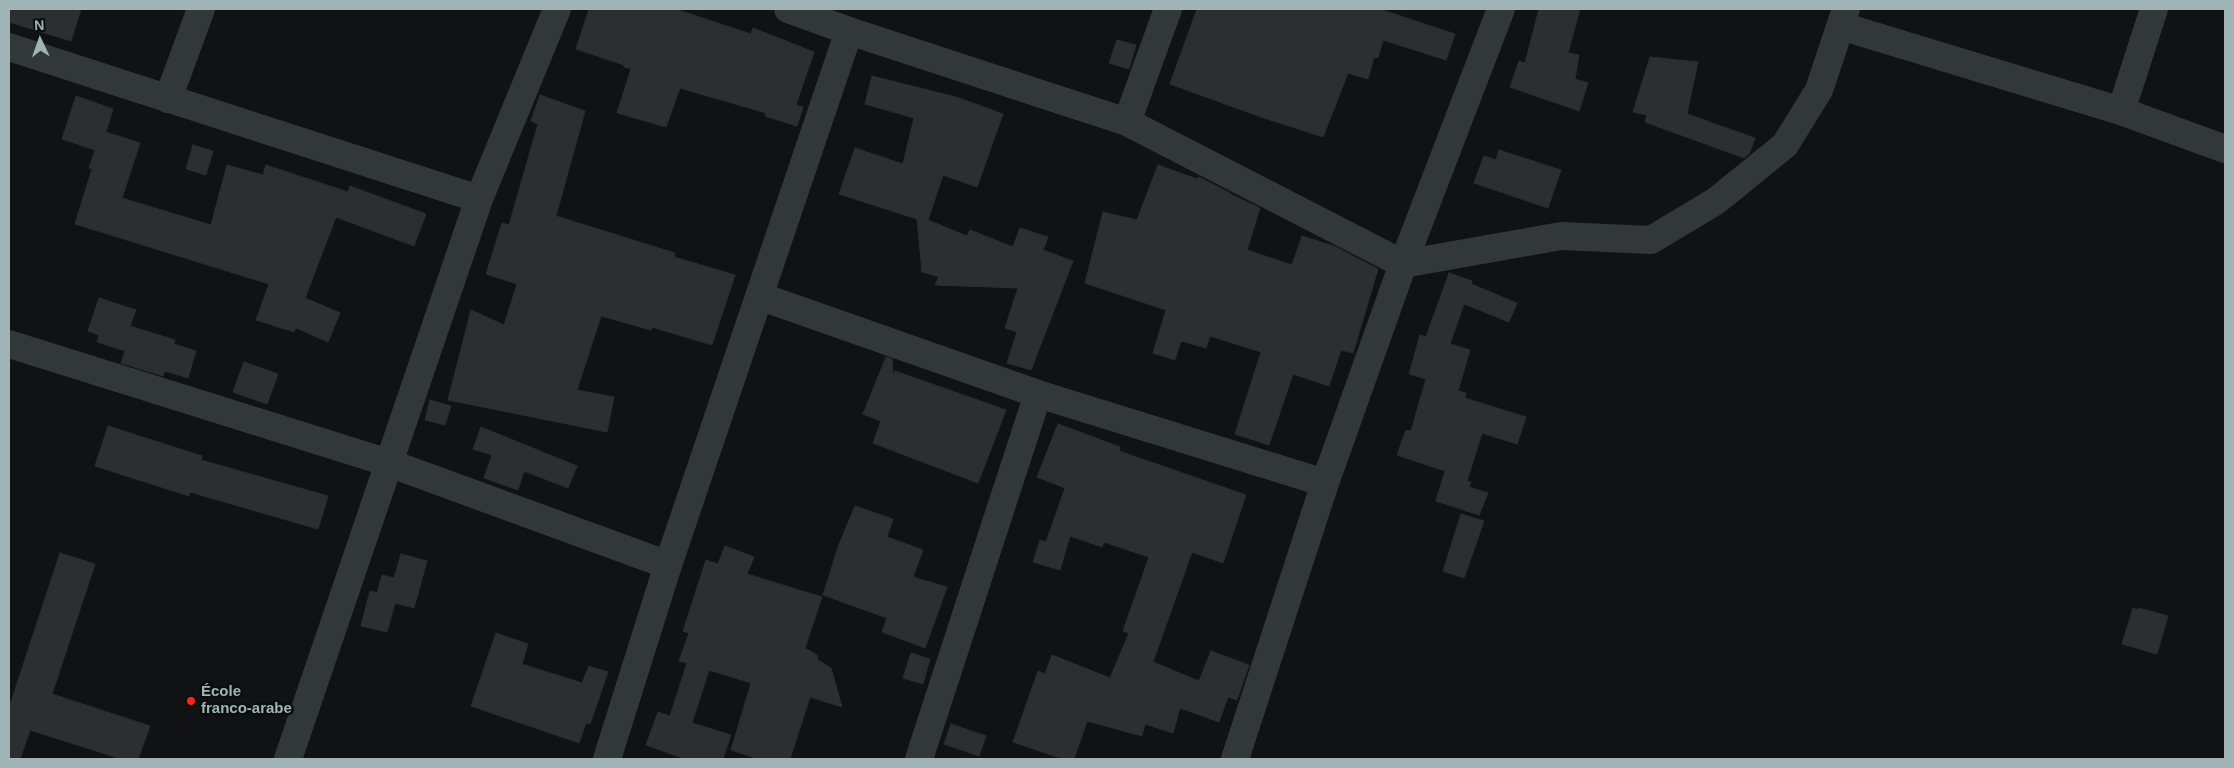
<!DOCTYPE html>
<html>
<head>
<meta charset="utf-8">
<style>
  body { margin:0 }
  #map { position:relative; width:2234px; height:768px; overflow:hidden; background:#111213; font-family:Helvetica,sans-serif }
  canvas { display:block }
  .frame { position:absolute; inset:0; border:10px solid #a1b4b5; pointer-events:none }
  .north { position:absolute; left:15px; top:15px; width:50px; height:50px; -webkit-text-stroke:4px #0c0d0e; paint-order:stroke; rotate:357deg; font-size:14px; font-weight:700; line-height:20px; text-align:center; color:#a1b4b5 }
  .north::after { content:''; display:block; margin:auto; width:18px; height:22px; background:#a1b4b5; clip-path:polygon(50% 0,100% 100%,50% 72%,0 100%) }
</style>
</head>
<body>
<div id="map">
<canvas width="2234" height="768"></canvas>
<div class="frame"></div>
<div class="north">N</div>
</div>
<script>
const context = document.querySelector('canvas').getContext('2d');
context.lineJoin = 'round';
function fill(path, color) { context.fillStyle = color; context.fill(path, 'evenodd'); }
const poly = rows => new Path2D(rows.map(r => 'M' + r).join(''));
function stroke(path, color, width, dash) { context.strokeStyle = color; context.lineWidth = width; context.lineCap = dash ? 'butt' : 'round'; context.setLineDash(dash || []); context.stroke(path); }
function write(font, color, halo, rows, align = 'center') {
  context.font = font + ' Helvetica,sans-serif'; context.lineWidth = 5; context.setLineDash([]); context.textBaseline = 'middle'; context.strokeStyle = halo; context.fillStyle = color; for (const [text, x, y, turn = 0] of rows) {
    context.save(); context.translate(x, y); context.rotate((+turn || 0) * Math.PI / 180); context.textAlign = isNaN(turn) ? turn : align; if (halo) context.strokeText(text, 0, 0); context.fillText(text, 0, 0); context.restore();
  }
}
const building = poly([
  [9,9,81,9,71,41,9,22,9,9],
  [589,9,675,9,751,34,753,28,814,52,796,105,803,107,797,126,765,116,766,113,680,88,666,127,617,113,631,69,624,67,624,65,576,49,589,9],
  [1197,9,1379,9,1455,34,1446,60,1383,40,1378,58,1374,57,1368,79,1348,73,1323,137,1261,117,1170,84,1197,9],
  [1539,9,1580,9,1568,53,1579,55,1575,79,1588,83,1579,111,1510,87,1519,61,1525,63,1539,9],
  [1117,40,1136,45,1129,69,1109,63,1117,40],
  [1650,57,1698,62,1687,114,1755,138,1749,154,1744,158,1645,122,1647,115,1633,112,1650,57],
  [872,76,956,97,1003,114,977,187,943,175,928,220,967,236,970,230,1013,247,1020,228,1048,237,1043,250,1073,261,1031,370,1007,363,1017,332,1005,328,1018,288,935,285,939,277,922,272,917,219,839,194,855,148,903,164,914,118,865,104,872,76],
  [540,95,585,111,556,216,675,253,674,257,735,275,712,345,652,327,651,330,601,316,577,390,614,397,607,432,448,400,471,310,504,325,517,284,486,274,502,223,509,225,538,124,531,121,540,95],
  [76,96,113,109,106,132,140,143,122,198,211,225,227,165,263,175,266,165,348,192,350,186,426,214,414,246,336,217,305,298,340,313,328,342,296,328,294,332,256,320,269,284,75,224,92,169,89,168,95,150,62,139,76,96],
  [193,145,213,151,206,175,186,169,193,145],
  [1499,150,1561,170,1548,208,1474,183,1484,156,1496,160,1499,150],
  [1158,165,1197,179,1199,177,1230,193,1230,194,1260,208,1247,250,1292,265,1302,236,1334,246,1378,269,1353,353,1341,350,1329,386,1293,374,1269,445,1235,434,1261,352,1210,336,1206,348,1181,341,1175,360,1153,353,1166,310,1085,283,1103,212,1137,220,1158,165],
  [1449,273,1472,281,1471,284,1517,303,1509,322,1464,304,1450,344,1470,350,1458,391,1466,393,1465,398,1526,417,1517,444,1482,433,1467,481,1471,482,1469,487,1488,493,1479,515,1436,501,1445,471,1397,455,1406,430,1411,431,1426,379,1409,374,1420,335,1426,337,1449,273],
  [99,298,136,310,130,326,175,340,174,344,196,351,188,378,165,371,163,376,121,363,125,351,97,342,99,335,88,331,99,298],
  [886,357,892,359,893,375,895,371,1006,410,978,483,873,443,881,421,863,414,886,357],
  [244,362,278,374,267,404,233,392,244,362],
  [430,400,451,406,445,425,425,420,430,400],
  [1058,424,1120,447,1119,451,1246,495,1223,563,1192,552,1153,662,1199,681,1211,651,1249,665,1237,700,1228,697,1219,722,1180,708,1173,733,1145,724,1142,736,1087,721,1074,759,1063,759,1013,742,1038,671,1045,674,1052,655,1110,678,1129,633,1123,631,1149,557,1104,542,1102,547,1070,536,1060,570,1033,562,1040,540,1046,542,1065,488,1037,477,1058,424],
  [108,426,202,456,201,460,328,496,318,529,190,492,189,496,95,466,108,426],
  [481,427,577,466,568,488,524,471,518,490,484,478,492,455,473,449,481,427],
  [855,506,893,519,887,537,923,550,913,577,947,587,925,648,882,632,887,618,823,595,838,547,855,506],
  [1461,514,1484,521,1464,578,1443,571,1461,514],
  [725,546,754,557,747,574,822,597,805,648,817,655,818,660,831,668,842,707,810,697,790,759,758,759,731,750,751,683,709,670,692,723,731,735,723,759,685,759,646,745,658,712,670,716,687,663,679,661,689,633,683,631,706,560,718,564,725,546],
  [60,553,95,564,52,694,150,726,138,759,121,759,30,730,20,759,9,759,9,708,60,553],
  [401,554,427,561,414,608,395,603,387,632,361,626,370,591,377,593,382,575,394,578,401,554],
  [2133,608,2138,610,2139,608,2168,616,2157,654,2122,644,2133,608],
  [496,633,528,644,522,664,582,683,589,666,608,672,590,724,586,723,579,743,471,706,496,633],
  [911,653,930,659,923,684,903,678,911,653],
  [951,724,986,736,979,756,944,744,951,724]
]);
fill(building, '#2c2f30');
stroke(building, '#2b2e2f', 1);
stroke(poly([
  [788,9,849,31,1127,122,1403,264,1561,236,1651,240,1716,201,1785,145,1819,90,1846,9],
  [1841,26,2121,111,2225,149],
  [9,47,479,199],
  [168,99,201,9],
  [2121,111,2154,9],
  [1127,122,1168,9],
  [759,296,1038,394,1325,483],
  [9,344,389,463,668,565],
  [288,759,479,199,557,9],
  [607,759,668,565,849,31],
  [919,759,1038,394],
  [1235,759,1325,483,1403,264,1501,9]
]), '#323738', 28);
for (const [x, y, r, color] of [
  [191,701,5,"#ff221d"]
]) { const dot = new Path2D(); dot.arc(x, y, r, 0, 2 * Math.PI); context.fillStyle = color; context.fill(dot); stroke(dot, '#0c0d0e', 2); }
write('bold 15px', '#a1b4b5', '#0c0d0e', [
  ["École",201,692],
  ["franco-arabe",201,709]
], 'left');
</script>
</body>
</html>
